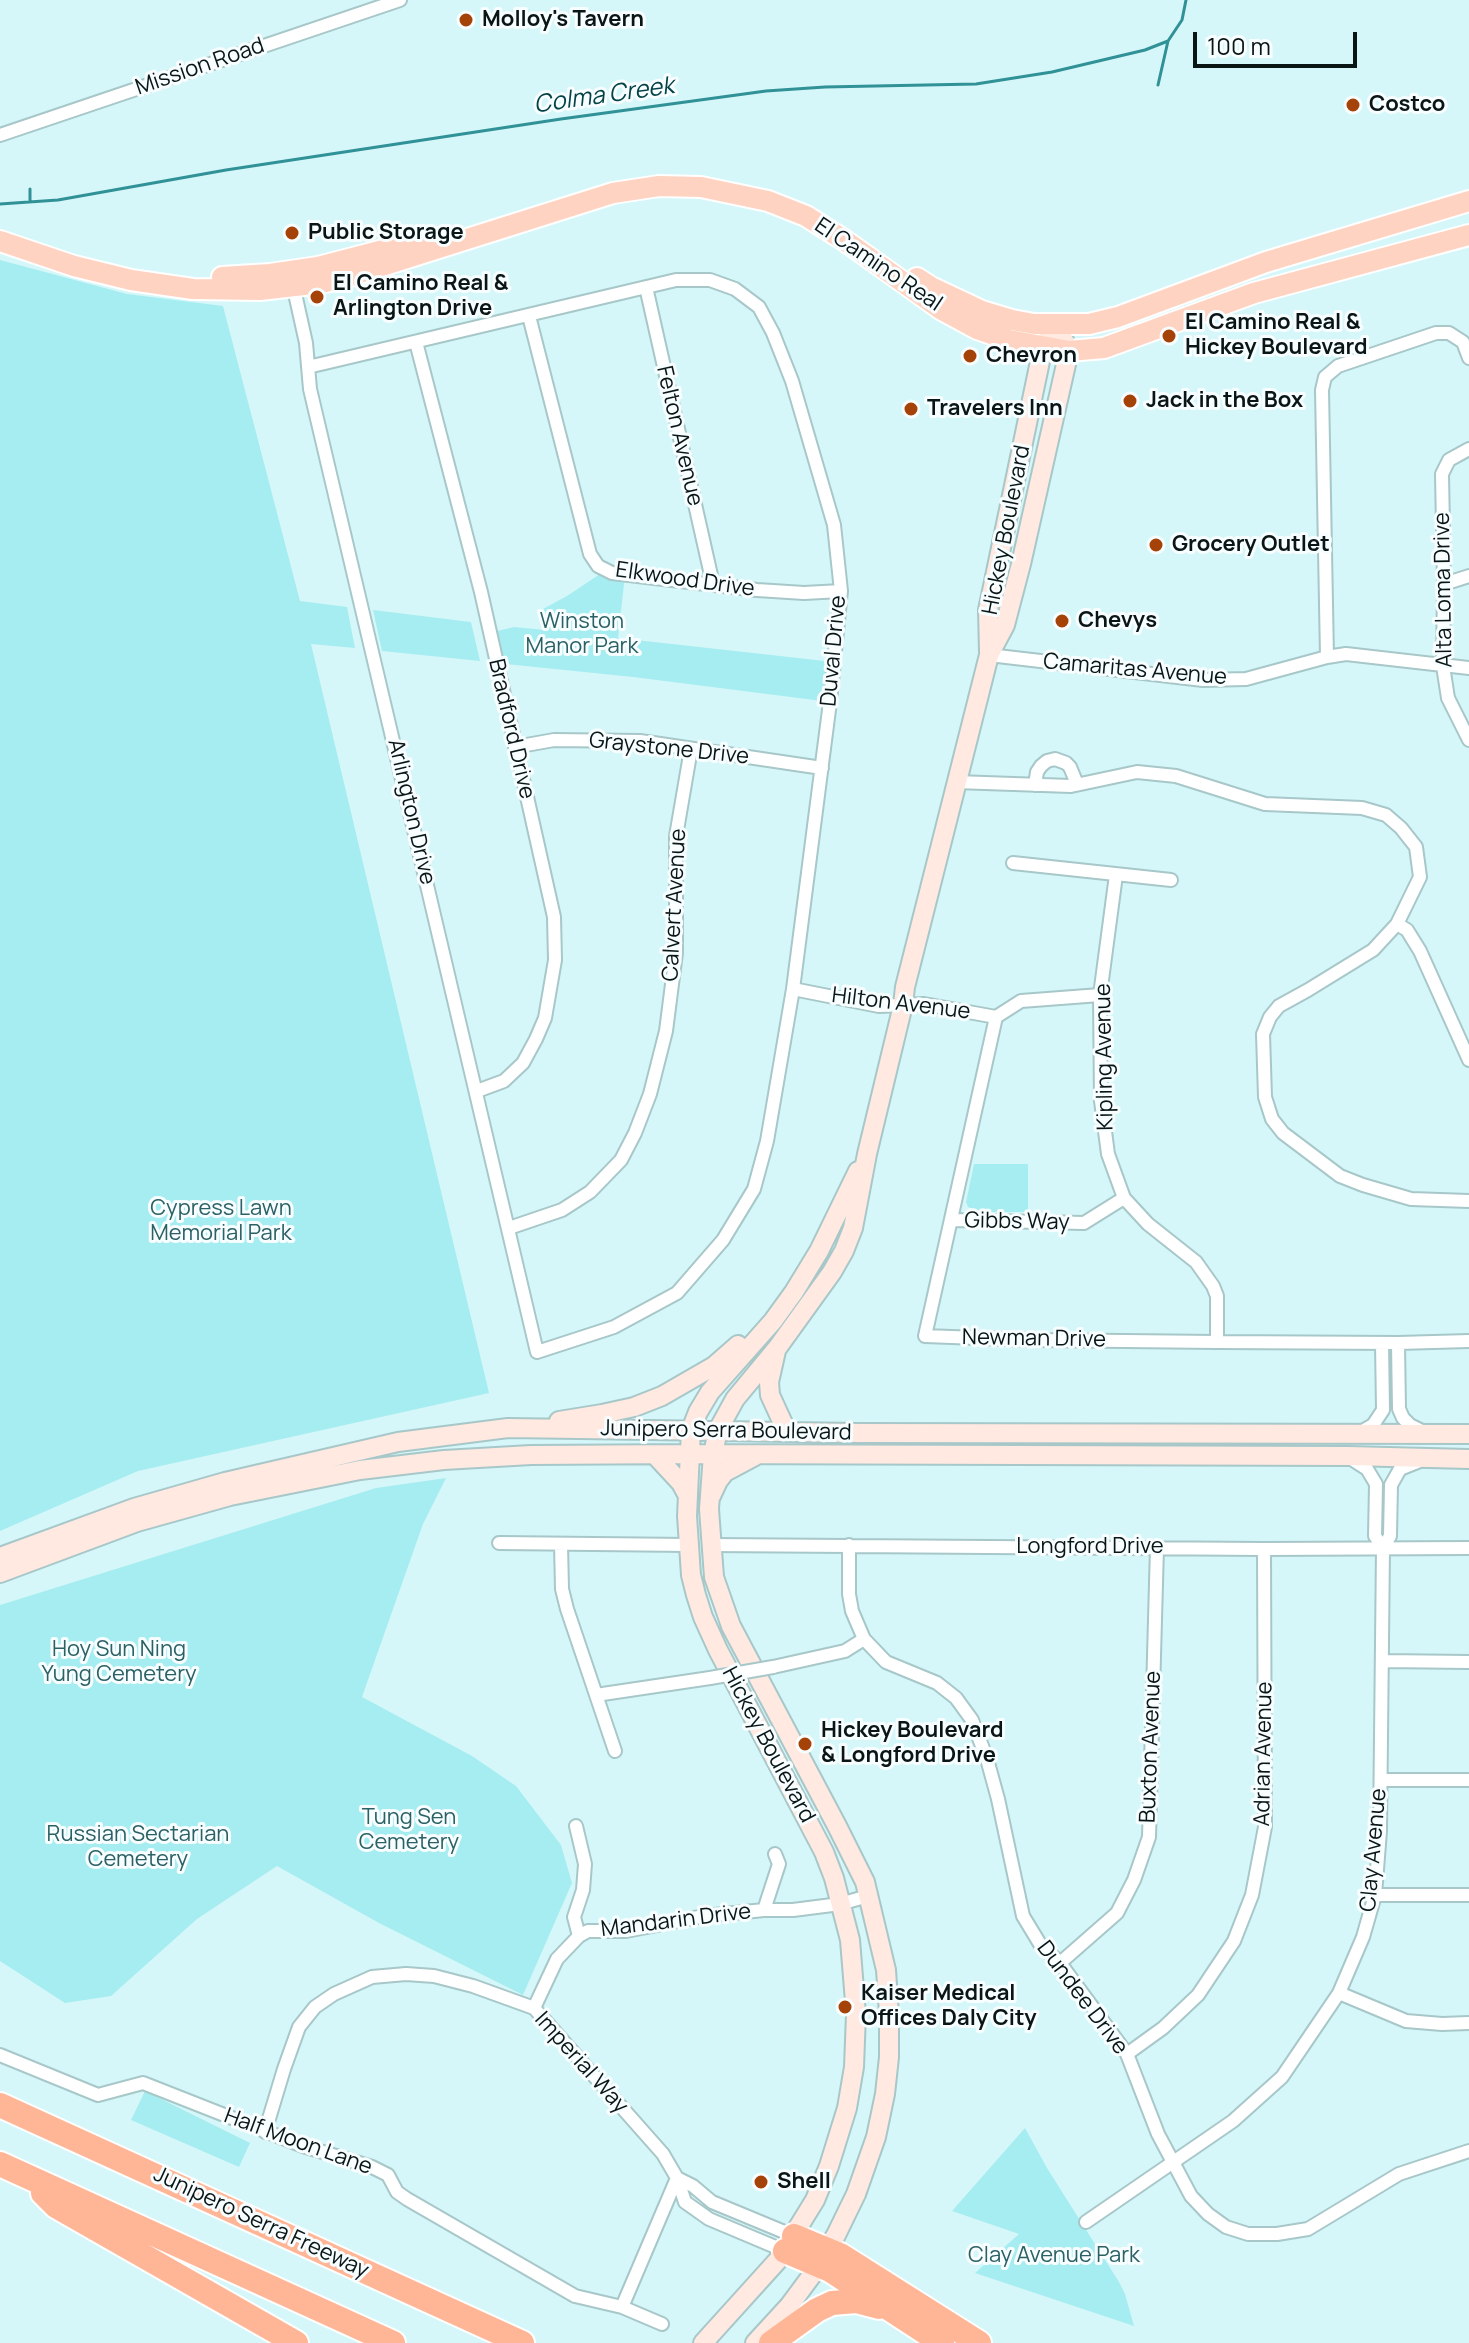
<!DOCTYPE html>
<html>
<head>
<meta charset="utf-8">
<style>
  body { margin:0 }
  #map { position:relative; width:1469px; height:2343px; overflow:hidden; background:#d6f7f9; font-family:Manrope,sans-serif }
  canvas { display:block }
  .scale { position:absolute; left:1193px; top:32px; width:164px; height:36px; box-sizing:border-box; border:4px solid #0a1616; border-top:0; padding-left:10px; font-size:24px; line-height:28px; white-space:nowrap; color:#0a1616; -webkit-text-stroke:6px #f8feff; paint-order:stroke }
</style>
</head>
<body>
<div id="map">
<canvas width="1469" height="2343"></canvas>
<div class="scale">100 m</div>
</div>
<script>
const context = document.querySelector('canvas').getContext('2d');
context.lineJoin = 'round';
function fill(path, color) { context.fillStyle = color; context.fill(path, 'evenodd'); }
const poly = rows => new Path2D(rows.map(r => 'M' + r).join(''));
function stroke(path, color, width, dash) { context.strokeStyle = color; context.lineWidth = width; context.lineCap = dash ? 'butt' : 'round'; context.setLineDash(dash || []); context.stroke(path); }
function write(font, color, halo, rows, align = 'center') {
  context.font = font + ' Manrope,sans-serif'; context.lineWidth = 6; context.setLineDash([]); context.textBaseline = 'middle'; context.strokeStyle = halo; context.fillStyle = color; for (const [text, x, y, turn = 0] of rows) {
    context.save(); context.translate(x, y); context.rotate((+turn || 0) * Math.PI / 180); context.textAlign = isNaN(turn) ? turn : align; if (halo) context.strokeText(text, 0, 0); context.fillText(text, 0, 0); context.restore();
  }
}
fill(poly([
  [0,260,127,294,223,306,300,601,347,607,355,648,311,644,489,1393,138,1471,0,1531],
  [606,570,625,575,618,638,834,662,830,702,633,677,496,663,489,628,497,631,514,627,545,630,541,610,567,596],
  [373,610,471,622,480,661,382,651],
  [974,1164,1028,1164,1028,1212,979,1212,968,1207,966,1202],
  [446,1478,423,1524,362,1697,472,1756,516,1786,561,1845,572,1883,523,1995,379,1923,277,1866,197,1919,111,1996,65,2003,0,1961,0,1605,376,1488],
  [145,2091,250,2143,239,2167,131,2120],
  [1025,2128,1047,2168,1119,2282,1125,2294,1134,2326,975,2273,1019,2234,952,2211]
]), '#a6edf1');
stroke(poly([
  [1158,85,1168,41],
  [30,189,30,201],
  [0,204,58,200,226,170,561,119,766,91,825,87,976,84,1052,72,1145,50,1168,41,1182,20,1186,0]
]), '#309197', 3);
const street = poly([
  [0,135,400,0],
  [292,280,306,343,310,389,537,1352,614,1327,677,1293,723,1240,754,1189,767,1141,793,989,830,702,841,591,834,525,792,381,773,333,759,307,735,289,710,280,676,280,308,367],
  [646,287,713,584],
  [529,316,590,554,598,566,612,573,757,590,804,593,841,591],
  [416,342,481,592,554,917,555,960,545,1018,536,1039,523,1063,504,1081,477,1091],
  [1469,449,1449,460,1442,474,1444,584,1443,666,1448,698,1469,740],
  [1444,584,1469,576],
  [989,655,1203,680,1246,679,1327,657,1346,654,1469,668],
  [1327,657,1322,390,1325,377,1338,366,1436,333,1449,333,1463,342,1469,358],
  [515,747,554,740,640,741,822,768],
  [956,782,1071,786,1137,772,1176,776,1265,804,1362,808,1386,815,1401,828,1416,847,1420,877,1397,924,1373,950,1308,990,1279,1006,1270,1017,1263,1034,1265,1097,1272,1119,1283,1133,1340,1176,1363,1185,1411,1199,1469,1201],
  [1035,785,1037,772,1041,766,1047,761,1055,759,1066,763,1070,767,1077,784],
  [1013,863,1171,880],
  [1116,875,1100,995,1101,1101,1108,1154,1124,1198,1148,1224,1196,1262,1213,1286,1217,1296,1217,1342],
  [1397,924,1407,930,1420,951,1469,1060],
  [793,989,879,1006,924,1004,996,1017,1021,1001,1100,995],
  [996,1017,925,1336,1031,1340,1217,1342,1398,1343,1469,1341],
  [951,1220,1084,1223,1124,1198],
  [509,1228,562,1210,590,1192,621,1160,635,1133,650,1094,666,1031,676,953,676,836,691,749],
  [1398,1343,1399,1409,1403,1418,1410,1425,1422,1431],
  [1359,1433,1373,1425,1383,1410,1382,1343],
  [1350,1458,1367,1469,1376,1484,1375,1536,1383,1548],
  [499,1543,689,1545],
  [561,1544,562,1589,567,1609,615,1751],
  [711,1545,1264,1549,1469,1548],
  [849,1545,849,1594,852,1611,864,1639,886,1662,937,1683,956,1698,972,1720,987,1759,998,1799,1023,1916,1040,1944,1060,1963,1127,2054,1158,2134,1191,2196,1208,2214,1226,2227,1248,2234,1277,2234,1308,2229,1399,2174,1469,2151],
  [1383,1661,1469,1662],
  [773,1667,845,1651,864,1639],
  [596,1695,710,1678],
  [1381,1780,1469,1780],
  [576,1826,585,1864,583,1890,574,1917,579,1936],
  [1375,1895,1469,1895],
  [764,1910,779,1864,775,1854],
  [1060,1963,1117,1913,1134,1880,1149,1837,1157,1547],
  [1339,1993,1406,2021,1442,2024,1469,2023],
  [534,2008,557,1959,579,1936,588,1931,626,1931,704,1916,764,1910,793,1910,840,1904,868,1896],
  [1127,2054,1163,2028,1198,1995,1234,1941,1252,1895,1265,1827,1264,1549],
  [0,2055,98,2095,143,2083,303,2146,372,2167,388,2175,397,2192,407,2199,575,2296,622,2307,677,2178],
  [265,2132,284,2069,299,2027,315,2007,334,1994,372,1977,406,1974,434,1976,473,1986,534,2008,663,2154,677,2178,685,2202,709,2219,785,2251],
  [677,2178,693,2186,712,2202,794,2236],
  [1086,2222,1233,2121,1282,2077,1339,1993,1363,1937,1375,1895,1380,1831,1383,1548,1390,1536,1391,1485,1400,1469,1420,1461],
  [622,2307,662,2324]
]);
const secondary = poly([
  [989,652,988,610,1043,347,1051,333],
  [776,1351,769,1382,770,1395,787,1432],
  [559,1421,602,1414,634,1407,662,1396,714,1366,738,1345],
  [655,1455,681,1483,688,1496],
  [711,1496,718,1481,725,1472,755,1456],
  [0,1557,134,1508,225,1482,398,1442,508,1428,859,1433,1469,1434],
  [0,1573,137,1522,230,1496,360,1470,444,1460,531,1455,690,1454,1348,1456,1469,1459],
  [703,2343,778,2260,815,2200,829,2166,847,2108,854,2067,856,2014,850,1940,834,1878,824,1852,718,1650,703,1617,696,1595,691,1575,687,1516,691,1430,698,1412,710,1392,773,1321,794,1292,819,1251,858,1171],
  [755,2343,789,2306,812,2275,836,2235,856,2194,876,2137,885,2094,889,2057,889,2014,886,1970,865,1882,837,1826,731,1626,714,1577,709,1509,713,1454,718,1430,735,1399,778,1347,832,1272,844,1251,853,1228,867,1154,903,1005,905,987,989,655,1005,625,1021,564,1069,351,1056,324]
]);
const primary = poly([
  [0,241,74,266,131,280,193,289,260,290,321,283,350,276,613,193,659,186,701,187,768,201,806,216,844,240,942,310,977,329,1009,340,1069,351,1104,348,1254,293,1469,235],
  [222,277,270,274,318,267,422,240],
  [917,278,931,287,982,311,1012,320,1034,324,1089,324,1118,317,1266,262,1469,201]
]);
const highway = poly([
  [0,2105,522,2343],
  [0,2164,393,2343],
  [43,2193,56,2206,296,2343],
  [794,2236,840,2255,979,2343],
  [785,2251,830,2270,942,2343],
  [771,2343,817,2310,832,2303,856,2301,879,2307]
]);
stroke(street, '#a7c7c9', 16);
stroke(secondary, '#a7c7c9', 22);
stroke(primary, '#fff', 24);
stroke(highway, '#fff', 28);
stroke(street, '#fff', 12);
stroke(secondary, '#ffe9e0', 18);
stroke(primary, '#ffd3c1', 20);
stroke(highway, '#ffb697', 24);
const streetBridge = poly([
  [710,1678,773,1667]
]);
stroke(streetBridge, '#a7c7c9', 16, []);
stroke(streetBridge, '#fff', 12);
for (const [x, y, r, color] of [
  [466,20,8,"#a54207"],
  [1353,105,8,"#a54207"],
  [292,233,8,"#a54207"],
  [317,297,8,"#a54207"],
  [1169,336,8,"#a54207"],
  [970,356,8,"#a54207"],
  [1130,401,8,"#a54207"],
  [911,409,8,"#a54207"],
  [1156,545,8,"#a54207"],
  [1062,621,8,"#a54207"],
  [805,1744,8,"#a54207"],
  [845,2007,8,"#a54207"],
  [761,2182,8,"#a54207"]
]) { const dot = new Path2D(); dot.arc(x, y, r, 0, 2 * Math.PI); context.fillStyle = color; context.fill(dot); stroke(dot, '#f8feff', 3); }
write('bold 22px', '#0a1616', '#f8feff', [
  ["Molloy's Tavern",482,20],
  ["Costco",1369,105],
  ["Public Storage",308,233],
  ["El Camino Real &",333,284],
  ["Arlington Drive",333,309],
  ["El Camino Real &",1185,323],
  ["Hickey Boulevard",1185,348],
  ["Chevron",986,356],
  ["Jack in the Box",1146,401],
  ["Travelers Inn",927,409],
  ["Grocery Outlet",1172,545],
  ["Chevys",1078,621],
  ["Hickey Boulevard",821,1731],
  ["& Longford Drive",821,1756],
  ["Kaiser Medical",861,1994],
  ["Offices Daly City",861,2019],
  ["Shell",777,2182]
], 'left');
write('22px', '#0a1616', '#f8feff', [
  ["Mission Road",200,67,-19],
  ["El Camino Real",878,265,34],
  ["Felton Avenue",679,436,77],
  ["Hickey Boulevard",1007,530,-79],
  ["Elkwood Drive",685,580,8],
  ["Alta Loma Drive",1444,590,-91],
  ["Duval Drive",834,651,-85],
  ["Camaritas Avenue",1135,670,5],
  ["Bradford Drive",511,729,77],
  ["Graystone Drive",669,749,6],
  ["Arlington Drive",411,812,77],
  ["Calvert Avenue",675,905,-87],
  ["Hilton Avenue",901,1004,7],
  ["Kipling Avenue",1105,1057,-91],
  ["Gibbs Way",1017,1222,1],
  ["Newman Drive",1034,1339,1],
  ["Junipero Serra Boulevard",726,1431,1],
  ["Longford Drive",1090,1547],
  ["Hickey Boulevard",768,1745,62],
  ["Buxton Avenue",1151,1747,-88],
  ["Adrian Avenue",1264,1754,-89],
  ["Clay Avenue",1374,1850,-85],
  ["Mandarin Drive",676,1921,-7],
  ["Dundee Drive",1082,1998,53],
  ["Imperial Way",581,2063,48],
  ["Half Moon Lane",298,2142,20],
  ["Junipero Serra Freeway",261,2223,25]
]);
write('22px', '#2b6165', '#f8feff', [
  ["Winston",582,622],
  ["Manor Park",582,647],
  ["Cypress Lawn",221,1209],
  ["Memorial Park",221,1234],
  ["Hoy Sun Ning",119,1650],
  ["Yung Cemetery",119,1675],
  ["Tung Sen",409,1818],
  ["Cemetery",409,1843],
  ["Russian Sectarian",138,1835],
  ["Cemetery",138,1860],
  ["Clay Avenue Park",1054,2256]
]);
write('italic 24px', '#034246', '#f8feff', [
  ["Colma Creek",604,96,-8]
]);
</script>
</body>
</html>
